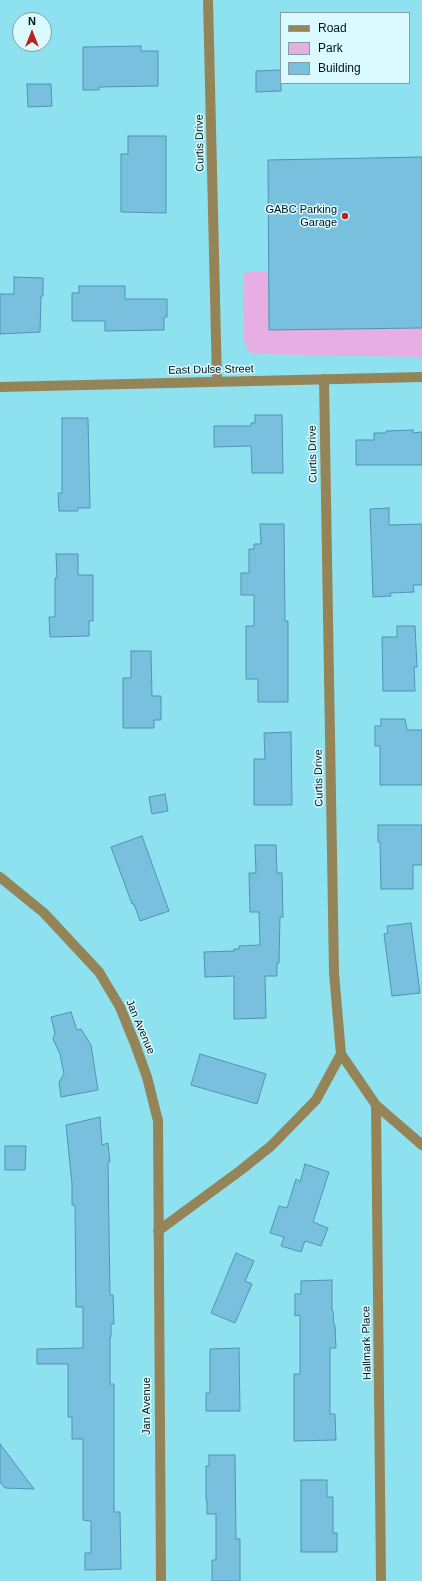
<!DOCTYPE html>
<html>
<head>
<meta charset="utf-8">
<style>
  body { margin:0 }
  #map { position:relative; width:422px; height:1581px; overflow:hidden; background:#8ee2ef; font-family:Arial,sans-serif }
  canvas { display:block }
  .legend { position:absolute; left:280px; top:12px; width:130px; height:72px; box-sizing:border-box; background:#dafaff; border:1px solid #839ea3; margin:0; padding:5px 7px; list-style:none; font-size:12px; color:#001418 }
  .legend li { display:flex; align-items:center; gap:8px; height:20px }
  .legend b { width:20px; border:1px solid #839ea3 }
  .north { position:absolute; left:12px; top:12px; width:40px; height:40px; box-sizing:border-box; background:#dafaff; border:1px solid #839ea3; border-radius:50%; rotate:0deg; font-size:11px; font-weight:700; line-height:16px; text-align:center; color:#001418 }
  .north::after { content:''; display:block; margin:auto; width:14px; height:18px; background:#b4251f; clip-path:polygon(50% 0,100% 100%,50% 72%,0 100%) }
</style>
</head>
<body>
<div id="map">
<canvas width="422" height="1581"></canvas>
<ul class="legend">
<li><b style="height:5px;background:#968459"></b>Road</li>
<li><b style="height:11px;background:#e7aee4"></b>Park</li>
<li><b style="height:11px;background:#79bfde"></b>Building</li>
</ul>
<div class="north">N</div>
</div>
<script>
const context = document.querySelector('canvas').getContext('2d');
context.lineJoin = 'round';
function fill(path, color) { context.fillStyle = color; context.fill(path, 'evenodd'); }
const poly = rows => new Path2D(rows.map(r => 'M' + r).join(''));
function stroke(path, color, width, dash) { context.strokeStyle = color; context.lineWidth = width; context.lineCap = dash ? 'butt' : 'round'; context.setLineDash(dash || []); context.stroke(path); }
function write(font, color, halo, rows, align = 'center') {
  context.font = font + ' Arial,sans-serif'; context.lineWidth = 3; context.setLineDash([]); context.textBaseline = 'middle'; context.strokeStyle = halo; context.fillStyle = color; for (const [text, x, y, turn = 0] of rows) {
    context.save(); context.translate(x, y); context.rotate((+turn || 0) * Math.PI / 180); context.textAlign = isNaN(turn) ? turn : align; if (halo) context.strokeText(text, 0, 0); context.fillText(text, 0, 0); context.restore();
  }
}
fill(poly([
  [249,272,268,272,269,330,422,328,422,357,254,354,248,351,244,341,243,278,245,273]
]), '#e7aee4');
const building = poly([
  [141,46,141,51,158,51,158,86,99,87,99,90,83,90,83,47,141,46],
  [281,70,281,91,256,92,256,71,281,70],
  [27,84,51,84,52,106,28,107,27,84],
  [128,136,166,136,166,213,121,212,121,154,128,154,128,136],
  [422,157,422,328,269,330,268,160,422,157],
  [14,277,43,278,43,296,41,296,40,332,0,334,0,294,14,294,14,277],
  [79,286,125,286,125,299,167,299,167,317,164,317,164,330,105,331,105,321,72,321,72,293,79,293,79,286],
  [255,415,282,415,283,473,252,473,251,446,214,447,214,426,251,426,251,423,255,423,255,415],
  [62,418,88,418,90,508,78,508,78,511,59,511,58,493,62,493,62,418],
  [413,430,413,433,422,432,422,465,356,465,356,440,374,440,374,433,386,433,386,431,413,430],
  [389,508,389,525,422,524,422,585,413,585,414,592,390,593,391,596,373,597,370,509,389,508],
  [260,524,284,524,285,621,288,621,288,702,258,702,258,679,246,679,246,626,254,626,254,595,241,595,241,573,249,573,249,549,254,549,254,544,261,544,260,524],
  [56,554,78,554,78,575,93,575,93,621,89,621,89,636,50,637,49,617,55,617,55,578,57,578,56,554],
  [397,626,415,626,417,667,414,667,415,691,383,691,382,637,397,637,397,626],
  [131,651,151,651,152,696,161,696,161,720,154,720,154,728,123,728,123,678,131,678,131,651],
  [381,719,405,719,407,730,422,730,422,785,380,785,380,746,375,746,375,726,381,726,381,719],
  [291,732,292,805,254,805,254,759,265,759,264,733,291,732],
  [165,794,168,811,152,814,149,797,165,794],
  [378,825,422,825,422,865,413,865,413,889,381,889,380,842,378,842,378,825],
  [142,836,169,911,140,921,134,904,132,904,111,847,142,836],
  [255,845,276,845,277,873,282,873,283,917,280,917,279,963,277,963,277,976,265,976,266,1018,234,1019,234,976,205,977,204,952,234,951,234,949,239,949,239,946,260,945,259,912,250,912,249,873,256,873,255,845],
  [411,923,420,993,392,996,384,934,388,933,387,926,411,923],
  [71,1012,77,1030,81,1029,91,1045,98,1090,61,1097,59,1082,64,1074,60,1054,53,1039,55,1033,51,1017,71,1012],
  [200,1054,266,1074,257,1104,191,1085,200,1054],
  [100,1117,102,1145,108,1143,110,1162,108,1162,110,1295,113,1295,114,1324,111,1324,111,1337,110,1337,110,1384,114,1384,114,1512,120,1512,121,1569,85,1570,85,1553,91,1553,91,1521,83,1520,83,1439,72,1439,72,1417,68,1417,68,1364,37,1364,37,1349,83,1348,83,1307,76,1307,75,1205,72,1205,72,1184,66,1125,100,1117],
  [5,1146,26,1146,25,1170,5,1170,5,1146],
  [305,1164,329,1172,313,1222,328,1228,321,1246,305,1241,301,1252,281,1246,284,1237,270,1233,279,1206,287,1208,296,1179,300,1182,305,1164],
  [236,1253,254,1261,245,1281,252,1284,235,1323,211,1313,236,1253],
  [332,1280,332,1311,333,1311,334,1325,335,1325,336,1348,330,1348,330,1414,335,1414,336,1440,294,1441,294,1374,300,1374,300,1315,295,1316,295,1294,301,1294,301,1281,332,1280],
  [239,1348,240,1411,206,1411,206,1393,210,1393,210,1349,239,1348],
  [0,1444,34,1489,5,1488,0,1482,0,1444],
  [209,1455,235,1455,236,1539,240,1539,240,1581,212,1581,212,1560,216,1560,216,1514,207,1514,207,1500,206,1500,206,1466,209,1466,209,1455],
  [301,1480,327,1480,327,1497,333,1497,333,1533,337,1533,337,1552,301,1552,301,1480]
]);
fill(building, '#79bfde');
stroke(building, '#4f94b2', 1);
stroke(poly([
  [208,0,217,382],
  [324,379,334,973,341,1054,376,1105,422,1145],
  [0,387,422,377],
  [0,877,44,913,99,972,120,1007,135,1044,147,1077,158,1121,161,1581],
  [376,1105,381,1581],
  [158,1231,241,1170,271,1146,316,1100,341,1054]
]), '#968459', 10);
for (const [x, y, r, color] of [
  [345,216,4,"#b4251f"]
]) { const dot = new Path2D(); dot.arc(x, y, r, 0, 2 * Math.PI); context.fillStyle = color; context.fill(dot); stroke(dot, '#dafaff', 1.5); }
write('11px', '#001418', '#dafaff', [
  ["Curtis Drive",200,143,-91],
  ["East Dulse Street",211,370,-1],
  ["Curtis Drive",313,454,-91],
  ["Curtis Drive",319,778,-91],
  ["Jan Avenue",140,1027,67],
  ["Hallmark Place",367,1343,-91],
  ["Jan Avenue",147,1406,-90]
]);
write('11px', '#001418', '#dafaff', [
  ["GABC Parking",337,210],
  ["Garage",337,223]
], 'right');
</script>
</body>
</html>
